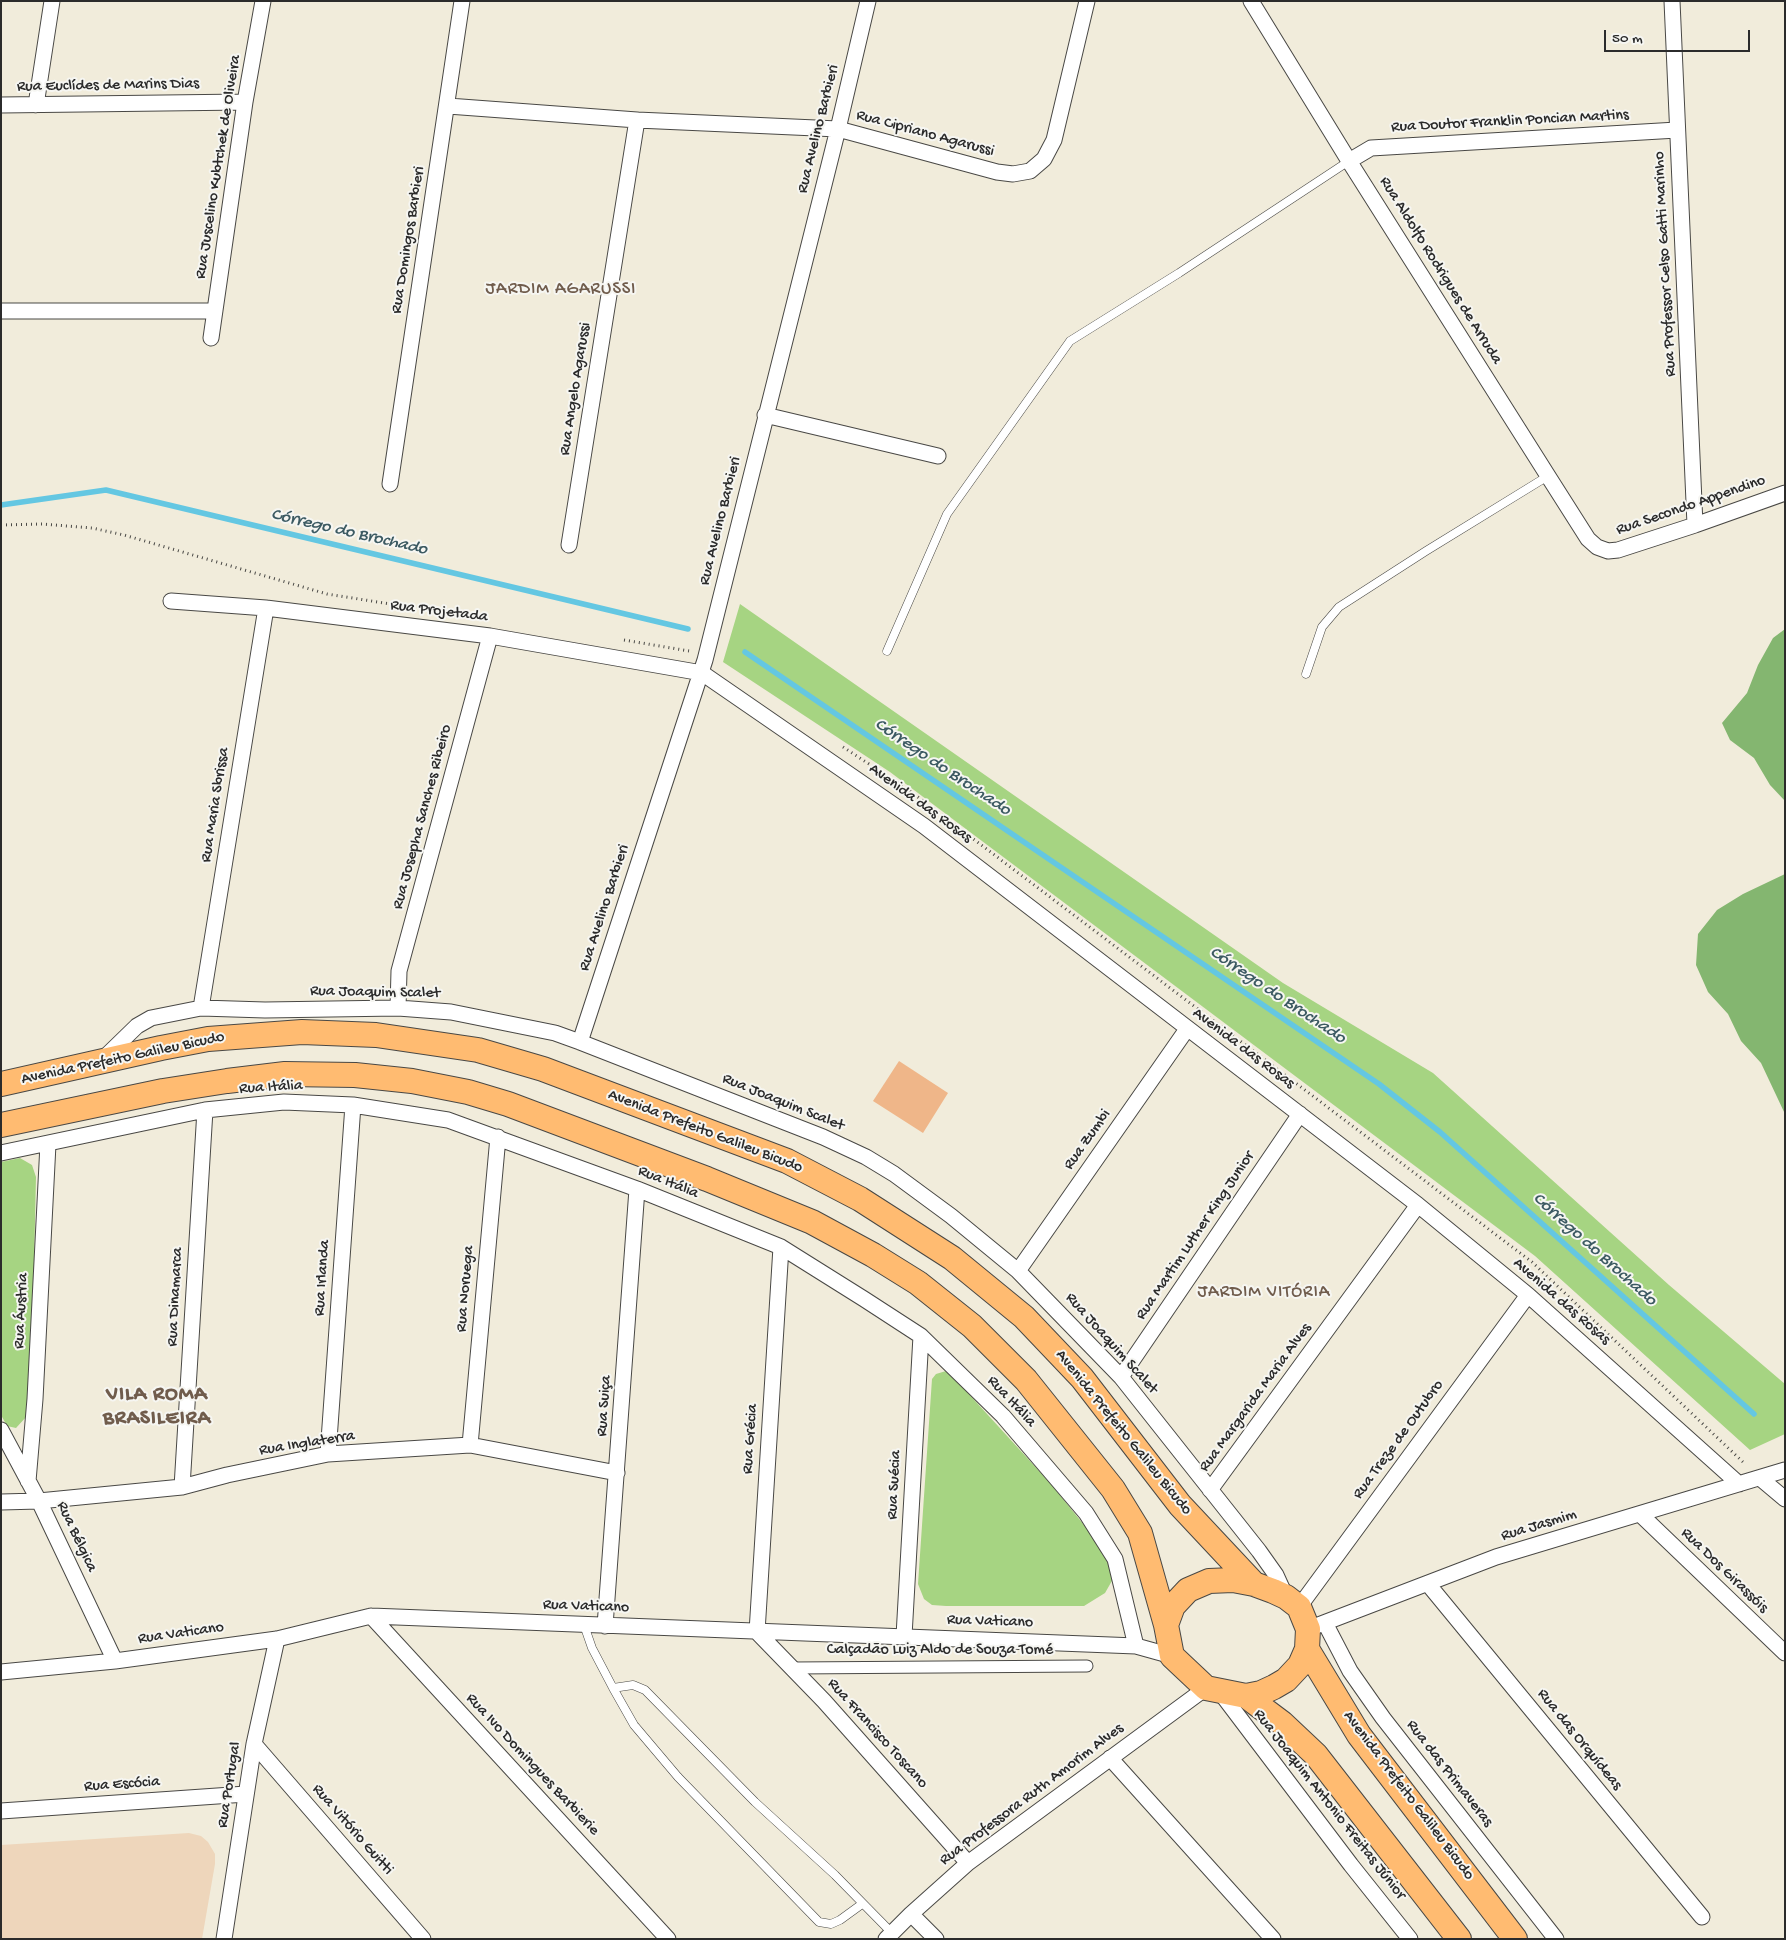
<!DOCTYPE html>
<html>
<head>
<meta charset="utf-8">
<style>
  body { margin:0 }
  #map { position:relative; width:1786px; height:1940px; overflow:hidden; background:#f1ecdb; font-family:"Gochi Hand",sans-serif }
  canvas { display:block }
  .frame { position:absolute; inset:0; border:2px solid #2b2b2b; pointer-events:none }
  .scale { position:absolute; left:1604px; top:30px; width:146px; height:22px; box-sizing:border-box; border:2px solid #2b2b2b; border-top:0; padding-left:6px; font-size:15px; line-height:18px; white-space:nowrap; color:#2b2b2b; -webkit-text-stroke:4px #f6f6f2; paint-order:stroke }
</style>
</head>
<body>
<div id="map">
<canvas width="1786" height="1940"></canvas>
<div class="frame"></div>
<div class="scale">50 m</div>
</div>
<script>
const context = document.querySelector('canvas').getContext('2d');
context.lineJoin = 'round';
function fill(path, color) { context.fillStyle = color; context.fill(path, 'evenodd'); }
const poly = rows => new Path2D(rows.map(r => 'M' + r).join(''));
function stroke(path, color, width, dash) { context.strokeStyle = color; context.lineWidth = width; context.lineCap = dash ? 'butt' : 'round'; context.setLineDash(dash || []); context.stroke(path); }
function write(font, color, halo, rows, align = 'center') {
  context.font = font + ' "Gochi Hand",sans-serif'; context.lineWidth = 4; context.setLineDash([]); context.textBaseline = 'middle'; context.strokeStyle = halo; context.fillStyle = color; for (const [text, x, y, turn = 0] of rows) {
    context.save(); context.translate(x, y); context.rotate((+turn || 0) * Math.PI / 180); context.textAlign = isNaN(turn) ? turn : align; if (halo) context.strokeText(text, 0, 0); context.fillText(text, 0, 0); context.restore();
  }
}
fill(poly([
  [189,1833,201,1836,208,1842,215,1854,215,1864,202,1939,1,1939,1,1845]
]), '#eed6bb');
fill(poly([
  [740,604,1283,983,1433,1073,1669,1285,1785,1384,1785,1434,1750,1450,1535,1256,890,772,723,662],
  [20,1158,32,1165,36,1177,31,1397,27,1416,16,1428,7,1426,1,1415,1,1162],
  [946,1371,956,1380,1051,1484,1088,1530,1106,1557,1113,1579,1105,1593,1084,1606,946,1606,932,1605,924,1599,918,1584,932,1379,936,1374]
]), '#a6d482');
fill(poly([
  [1785,629,1785,801,1770,785,1754,758,1730,740,1722,723,1747,693,1758,665,1773,638],
  [1785,874,1785,1114,1761,1063,1741,1041,1728,1014,1708,992,1696,965,1698,934,1717,910,1743,894]
]), '#84b670');
stroke(poly([
  [1,505,106,490,688,629],
  [745,652,1379,1084,1440,1132,1754,1414]
]), '#64c7e2', 5.5);
fill(poly([
  [899,1061,948,1093,923,1133,873,1101]
]), '#efb689');
const service = poly([
  [887,651,947,514,1070,341,1179,273,1349,161],
  [1306,674,1322,627,1339,607,1426,551,1548,476],
  [584,1625,592,1648,613,1688,633,1685,645,1690,755,1802,835,1875,892,1933],
  [613,1688,634,1725,678,1777,819,1922,831,1924,840,1920,862,1904]
]);
const pedestrian = poly([
  [793,1668,1087,1666]
]);
const minor = poly([
  [1251,1,1349,161,1548,476,1588,539,1597,547,1608,551,1618,550,1695,525,1785,493],
  [1672,1,1695,525],
  [1,105,245,102],
  [36,105,52,1],
  [448,106,637,120,838,129,997,172,1013,174,1030,171,1044,159,1054,140,1087,1],
  [1349,161,1371,148,1677,130],
  [1,311,215,311],
  [211,338,245,102,263,1],
  [765,415,938,456],
  [390,484,462,1],
  [569,545,637,120],
  [171,601,266,608,490,636,702,673,924,826,1418,1205,1528,1295,1739,1484],
  [201,1008,266,608],
  [398,1008,399,971,490,636],
  [580,1042,705,660,838,129,868,1],
  [102,1060,137,1026,151,1018,201,1008,265,1010,398,1008,451,1012,555,1033,580,1042,823,1137,866,1157,894,1174,951,1216,1018,1271,1121,1377,1259,1551,1276,1575,1286,1597],
  [1,1153,205,1110,284,1102,353,1105,448,1120,637,1189,781,1247,864,1299,921,1336,1003,1416,1086,1513,1115,1559,1136,1646],
  [781,1247,757,1632,824,1701,968,1863],
  [1018,1271,1187,1029],
  [1121,1377,1300,1114],
  [1,1430,39,1501,115,1661],
  [470,1445,498,1137],
  [328,1454,353,1105],
  [1760,1478,1785,1499],
  [28,1481,35,1399,48,1144],
  [182,1487,205,1110],
  [1210,1490,1418,1205],
  [1,1502,39,1501,182,1487,227,1475,328,1454,470,1445,617,1473],
  [1640,1514,1785,1653],
  [1428,1584,1702,1917],
  [1299,1607,1528,1295],
  [371,1616,668,1939],
  [1325,1623,1350,1671,1383,1718,1556,1939],
  [605,1626,637,1189],
  [1308,1629,1496,1557,1785,1470],
  [904,1636,921,1336],
  [1,1672,115,1661,277,1639,371,1616,1136,1646,1172,1656],
  [1220,1692,1351,1865,1410,1939],
  [254,1744,423,1939],
  [1110,1758,1273,1939],
  [1,1811,246,1794],
  [911,1914,936,1939],
  [224,1939,254,1744,277,1639],
  [886,1939,911,1914,968,1863,1206,1688]
]);
const primary = poly([
  [1,1084,161,1048,208,1039,302,1032,376,1035,478,1050,543,1069,787,1161,860,1199,952,1258,1024,1317,1082,1378,1180,1505,1254,1584],
  [1,1125,163,1091,227,1081,285,1074,355,1075,412,1081,468,1092,508,1104,707,1179,812,1222,873,1255,918,1283,972,1326,1026,1380,1113,1489,1140,1533,1166,1625],
  [1307,1649,1359,1735,1515,1939],
  [1246,1696,1261,1693,1274,1687,1286,1680,1300,1665,1307,1649,1308,1629,1299,1607,1286,1597,1273,1591,1254,1584,1233,1580,1209,1581,1188,1590,1173,1606,1166,1625,1172,1656,1206,1688,1246,1696,1282,1723,1316,1755,1459,1939]
]);
stroke(service, '#494845', 9);
stroke(pedestrian, '#494845', 13);
stroke(minor, '#494845', 17);
stroke(primary, '#494845', 26);
stroke(poly([
  [1,525,42,524,92,528,124,535,327,594,403,606],
  [624,640,689,651],
  [843,747,906,788,1532,1262,1743,1462]
]), '#494845', 3, [1, 4]);
stroke(service, '#fff', 8);
stroke(pedestrian, '#fff', 11);
stroke(minor, '#fff', 15);
stroke(primary, '#ffbb71', 24);
write('16px', '#2b2b2b', '#f6f6f2', [
  ["Rua Euclídes de Marins Dias",108,86,-1],
  ["Rua Doutor Franklin Poncian Martins",1510,122,-3],
  ["Rua Avelino Barbieri",819,129,-76],
  ["Rua Cipriano Agarussi",925,134,15],
  ["Rua Juscelino Kubtchek de Oliveira",219,167,-81],
  ["Rua Domingos Barbieri",409,240,-81],
  ["Rua Professor Celso Gatti Marinho",1666,264,-93],
  ["Rua Aldolfo Rodrigues de Arruda",1440,271,58],
  ["Rua Angelo Agarussi",576,389,-81],
  ["Rua Secondo Appendino",1691,506,-19],
  ["Rua Avelino Barbieri",721,521,-76],
  ["Rua Projetada",439,612,7],
  ["Avenida das Rosas",920,804,36],
  ["Rua Maria Sbrissa",216,805,-81],
  ["Rua Josepha Sanches Ribeiro",423,817,-75],
  ["Rua Avelino Barbieri",605,908,-72],
  ["Rua Joaquim Scalet",375,993,1],
  ["Avenida das Rosas",1243,1049,37],
  ["Avenida Prefeito Galileu Bicudo",123,1059,-12],
  ["Rua Itália",271,1088,-3],
  ["Rua Joaquim Scalet",783,1103,22],
  ["Avenida Prefeito Galileu Bicudo",705,1132,21],
  ["Rua Zumbi",1088,1140,-55],
  ["Rua Itália",668,1183,22],
  ["Rua Martim Luther King Junior",1196,1236,-56],
  ["Rua Irlanda",323,1278,-86],
  ["Rua Noruega",466,1289,-85],
  ["Rua Dinamarca",176,1297,-87],
  ["Avenida das Rosas",1561,1302,41],
  ["Rua Áustria",22,1311,-87],
  ["Rua Joaquim Scalet",1111,1344,48],
  ["Rua Margarida Maria Alves",1256,1398,-54],
  ["Rua Itália",1011,1402,47],
  ["Rua Suiça",605,1406,-86],
  ["Avenida Prefeito Galileu Bicudo",1123,1433,51],
  ["Rua Grécia",751,1439,-86],
  ["Rua Treze de Outubro",1399,1440,-54],
  ["Rua Inglaterra",307,1444,-9],
  ["Rua Suécia",895,1485,-87],
  ["Rua Jasmim",1539,1526,-17],
  ["Rua Bélgica",76,1537,65],
  ["Rua Dos Girassóis",1724,1571,44],
  ["Rua Vaticano",586,1607,2],
  ["Rua Vaticano",990,1622,2],
  ["Rua Vaticano",181,1634,-8],
  ["Calçadão Luiz Aldo de Souza Tomé",940,1651],
  ["Rua Francisco Toscano",877,1734,48],
  ["Rua das Orquídeas",1579,1740,51],
  ["Rua Ivo Domingues Barbierie",532,1765,47],
  ["Rua das Primaveras",1449,1774,52],
  ["Rua Escócia",122,1785,-4],
  ["Rua Portugal",230,1785,-81],
  ["Rua Professora Ruth Amorim Alves",1032,1795,-37],
  ["Avenida Prefeito Galileu Bicudo",1408,1796,53],
  ["Rua Joaquim Antonio Freitas Júnior",1329,1805,52],
  ["Rua Vitório Guitti",352,1830,49]
]);
context.letterSpacing = '1px';
write('18px', '#705c4c', '#f6f6f2', [
  ["JARDIM AGARUSSI",561,290],
  ["JARDIM VITÓRIA",1264,1293]
]);
context.letterSpacing = '0px';
write('italic 18px', '#3c5a62', '#f6f6f2', [
  ["Córrego do Brochado",349,533,13],
  ["Córrego do Brochado",942,768,34],
  ["Córrego do Brochado",1277,996,34],
  ["Córrego do Brochado",1594,1250,42]
]);
context.letterSpacing = '1px';
write('bold 21px', '#705c4c', '#f6f6f2', [
  ["VILA ROMA",157,1396],
  ["BRASILEIRA",157,1420]
]);
context.letterSpacing = '0px';
</script>
</body>
</html>
